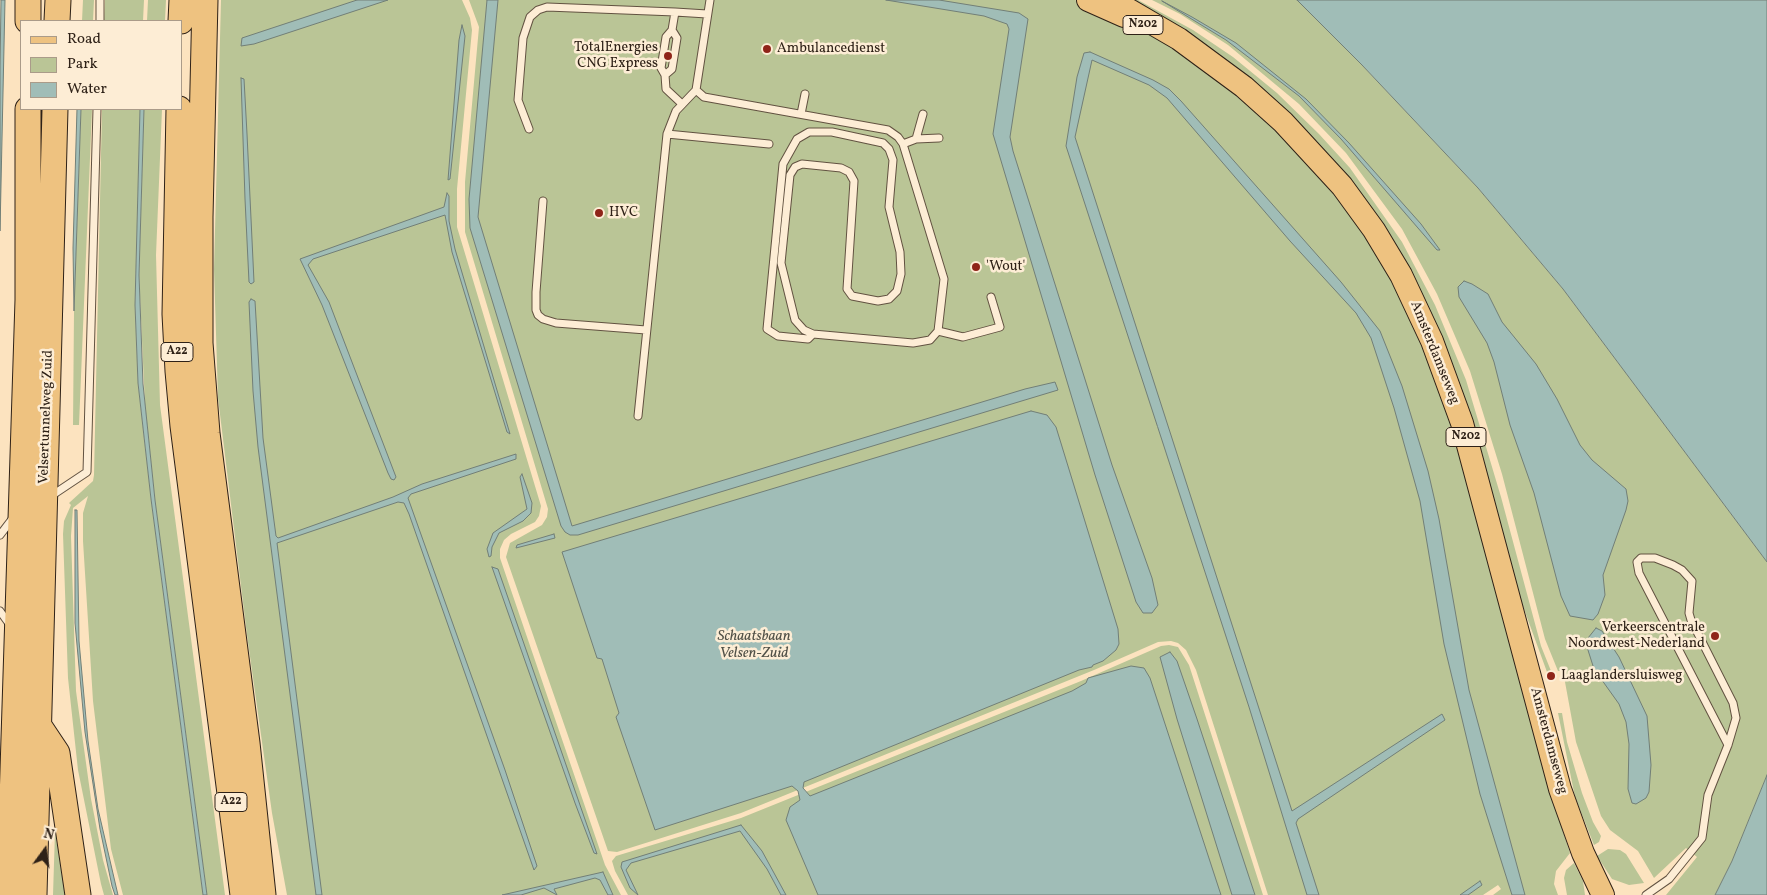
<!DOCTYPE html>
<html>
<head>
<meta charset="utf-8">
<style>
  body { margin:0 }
  #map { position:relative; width:1767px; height:895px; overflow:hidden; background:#fce3bf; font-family:Vollkorn,serif }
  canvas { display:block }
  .legend { position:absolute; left:20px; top:20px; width:162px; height:90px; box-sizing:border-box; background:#fdedd5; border:1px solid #aa9b89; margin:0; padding:6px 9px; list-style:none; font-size:15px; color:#2e2117 }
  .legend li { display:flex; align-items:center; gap:10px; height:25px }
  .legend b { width:25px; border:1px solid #aa9b89 }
  .north { position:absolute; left:20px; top:825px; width:50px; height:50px; -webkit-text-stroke:4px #fdedd5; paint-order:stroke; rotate:14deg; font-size:14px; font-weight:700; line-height:20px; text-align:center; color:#2e2117 }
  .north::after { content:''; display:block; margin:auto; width:18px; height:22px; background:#2e2117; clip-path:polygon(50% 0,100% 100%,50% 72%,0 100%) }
</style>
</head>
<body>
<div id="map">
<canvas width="1767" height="895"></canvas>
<ul class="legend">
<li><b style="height:6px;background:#eec280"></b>Road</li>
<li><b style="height:14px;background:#bac596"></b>Park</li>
<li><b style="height:14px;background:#a0bdb7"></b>Water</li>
</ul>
<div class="north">N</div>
</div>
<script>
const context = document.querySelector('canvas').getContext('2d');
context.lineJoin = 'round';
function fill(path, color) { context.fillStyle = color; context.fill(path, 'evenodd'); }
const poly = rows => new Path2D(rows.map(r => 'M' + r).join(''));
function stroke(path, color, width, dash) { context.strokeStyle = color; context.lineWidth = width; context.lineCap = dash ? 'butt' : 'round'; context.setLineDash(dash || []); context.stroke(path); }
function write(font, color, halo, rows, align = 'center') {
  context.font = font + ' Vollkorn,serif'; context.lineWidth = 5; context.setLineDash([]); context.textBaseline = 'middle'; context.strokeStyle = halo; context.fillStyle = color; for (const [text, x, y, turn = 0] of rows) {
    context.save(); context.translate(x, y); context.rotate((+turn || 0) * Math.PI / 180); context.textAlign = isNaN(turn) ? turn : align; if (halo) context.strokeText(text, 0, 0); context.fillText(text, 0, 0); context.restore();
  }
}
fill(poly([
  [83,0,94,0,93,21,82,21],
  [105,0,144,0,143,21,104,21],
  [148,0,166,0,165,21,147,21],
  [221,0,462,0,470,18,472,30,457,189,457,227,541,506,539,516,535,522,511,534,504,540,500,549,500,558,605,865,621,895,287,895,272,813,247,635,218,398,214,269],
  [469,0,1075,0,1141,30,1175,49,1225,84,1284,136,1352,215,1395,283,1445,399,1553,801,1570,853,1556,871,1554,884,1558,895,1493,895,1501,889,1498,885,1483,895,1268,895,1196,670,1186,650,1178,643,1171,641,1158,642,1094,670,741,813,617,852,608,851,506,557,510,543,542,525,547,517,548,509,465,232,465,182,479,27],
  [1127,0,1138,0,1193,30,1233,57,1277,93,1319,134,1350,168,1402,242,1435,305,1466,380,1501,497,1541,646,1551,671,1547,672,1517,590,1482,453,1359,193],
  [1152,0,1297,0,1362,65,1478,188,1563,289,1767,562,1767,775,1732,861,1715,895,1666,895,1697,857,1686,848,1654,878,1638,851,1610,830,1601,816,1576,742,1563,671,1558,671,1545,639,1502,474,1470,371,1437,294,1402,229,1346,153,1299,104,1228,45,1180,14],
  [81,109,92,109,79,425,73,425,74,312],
  [102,109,140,109,135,305,138,383,151,499,203,895,123,895,111,849,93,701,83,541,83,513,88,496,73,508,71,536,76,691,91,799,103,860,113,895,104,895,101,884,78,770,68,678,63,534,64,521,71,505,69,503,93,481,94,475],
  [144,109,162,109,156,255,160,405,225,895,207,895,155,500,145,405,139,275],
  [1169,645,1178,647,1189,665,1263,895,628,895,615,871,612,861,616,856,741,818,1081,681,1161,646],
  [1558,713,1562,713,1567,742,1582,793,1593,822,1601,836,1599,842,1594,845,1575,797],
  [55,832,65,895,53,895],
  [1608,849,1620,850,1626,854,1644,883,1629,885,1612,879,1597,856],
  [1574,863,1583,881,1585,895,1567,895,1564,878,1566,870]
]), '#bac596');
const water = poly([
  [1,0,5,0,0,231,0,69,1,0],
  [357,0,388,0,254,44,241,46,242,38,357,0],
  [487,0,498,0,478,217,572,526,1025,389,1055,382,1058,390,578,535,570,535,565,532,561,526,470,228,469,199,487,0],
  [886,0,939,0,1019,13,1028,19,1010,137,1013,151,1112,465,1152,578,1158,605,1152,613,1143,613,1136,602,1095,475,993,134,1009,29,1007,24,984,16,886,0],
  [1297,0,1767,0,1767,562,1563,289,1478,188,1362,65,1297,0],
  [1162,1,1192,17,1236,43,1306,99,1349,143,1421,224,1440,250,1437,250,1341,139,1299,96,1226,40,1162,1],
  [462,25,465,36,450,179,448,180,459,40,462,25],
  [1090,52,1153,80,1169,89,1181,101,1341,282,1380,331,1402,386,1428,471,1439,519,1469,690,1525,895,1512,895,1480,794,1444,644,1420,501,1394,408,1371,338,1356,313,1290,241,1167,98,1149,85,1092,60,1075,137,1292,811,1442,714,1445,720,1298,819,1296,823,1319,895,1307,895,1249,707,1066,146,1077,77,1084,53,1090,52],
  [241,78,244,79,247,134,254,282,251,284,249,282,245,199,241,78],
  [77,109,81,109,74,311,73,248,77,109],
  [140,109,144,109,139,275,143,384,155,500,207,895,203,895,151,499,138,383,135,305,140,109],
  [447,193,449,196,449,221,455,249,510,434,507,432,452,252,445,215,313,259,308,265,329,302,396,477,394,480,391,479,388,473,322,305,300,259,444,207,447,193],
  [1464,281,1472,284,1488,294,1502,322,1536,364,1557,399,1580,445,1592,460,1626,489,1628,501,1626,510,1603,575,1605,595,1598,614,1593,620,1570,616,1561,596,1534,493,1510,425,1494,362,1487,343,1459,297,1458,287,1464,281],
  [251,299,255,301,263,438,276,536,278,538,393,497,422,484,516,454,516,459,411,494,408,498,505,770,537,866,534,870,409,514,404,503,398,502,277,543,322,895,316,895,258,447,253,391,249,302,251,299],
  [1031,411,1047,415,1056,427,1118,629,1119,644,1116,650,1103,661,1093,665,1092,667,1079,670,804,782,803,788,810,796,1072,691,1086,683,1088,678,1131,666,1144,668,1150,678,1221,895,818,895,786,820,790,807,800,800,798,791,792,786,655,830,616,717,619,713,602,659,597,658,562,552,1031,411],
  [522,474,532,503,531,513,523,521,499,533,492,547,491,556,489,557,487,549,493,533,527,509,520,477,522,474],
  [75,510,77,510,79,641,88,741,98,809,118,895,115,895,112,886,100,829,85,732,75,623,75,510],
  [554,534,555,538,516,548,517,545,554,534],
  [492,567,498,569,597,854,594,853,575,803,492,567],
  [1596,628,1602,631,1619,657,1647,716,1651,765,1649,792,1646,798,1636,804,1632,803,1628,789,1629,744,1626,722,1619,704,1594,669,1587,647,1588,638,1596,628],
  [1170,652,1177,661,1197,719,1255,895,1232,895,1177,719,1160,657,1170,652],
  [1767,775,1767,895,1715,895,1732,861,1767,775],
  [741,825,762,851,786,895,781,895,767,869,740,831,631,863,626,870,638,895,630,888,621,867,622,862,741,825],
  [603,872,613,895,608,895,600,880,595,878,554,889,557,895,544,888,521,895,502,895,603,872],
  [1480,881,1482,885,1468,895,1460,895,1480,881]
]);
fill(water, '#a0bdb7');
stroke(water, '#727f77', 1);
const lane = poly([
  [675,12,707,14],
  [100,21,100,0],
  [665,75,672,69,677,38,672,30],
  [696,90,704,97,888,130,898,137,903,144,944,279,938,331,930,340,913,343,813,334,804,330,795,320,781,263,790,175,795,167,802,164,841,168,849,172,854,181,847,289,852,296,878,301,889,299,897,291,901,274,900,252,889,207,893,160,889,149,883,143,832,132,809,132,797,139,783,164,767,329,778,336,808,339,813,334],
  [801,114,805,94],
  [529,129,518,100,523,38,530,17,538,10,547,7,675,12,672,30,666,37,661,68,665,75,666,89,682,104],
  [667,134,769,144],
  [916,139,939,138],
  [903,144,916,139,923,114],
  [543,201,536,292,536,310,538,315,543,319,556,323,646,330],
  [938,331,963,337,1000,327,991,297],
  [638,416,667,134,676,111,696,90,710,0],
  [51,496,87,472,97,109],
  [0,535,13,518],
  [0,611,10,625],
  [1646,895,1669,879,1702,838,1708,795,1728,745,1736,718,1733,703,1691,620,1689,613,1692,581,1682,570,1673,565,1655,558,1641,558,1637,562,1639,573,1728,745]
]);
const primary = poly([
  [1088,0,1124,16],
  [1112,0,1179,39,1244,87,1283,122,1342,186,1374,230,1401,275,1432,341,1462,423,1560,789,1583,853,1603,895]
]);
const highway = poly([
  [205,0,200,217,200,343,207,433,247,743,263,895],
  [28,21,28,0],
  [57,21,58,0],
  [181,21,182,0],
  [179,109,175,314,178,371,183,426,243,895],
  [39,726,57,753,78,895],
  [9,895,28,300,28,109],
  [34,895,55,109]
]);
stroke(lane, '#625241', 9);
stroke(primary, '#2e2117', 24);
stroke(highway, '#2e2117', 27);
stroke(lane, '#fdedd5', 7);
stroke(primary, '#eec280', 22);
stroke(highway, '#eec280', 25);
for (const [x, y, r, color] of [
  [767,49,5,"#8f2418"],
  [668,56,5,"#8f2418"],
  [599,213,5,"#8f2418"],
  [976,267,5,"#8f2418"],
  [1715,636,5,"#8f2418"],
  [1551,676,5,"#8f2418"]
]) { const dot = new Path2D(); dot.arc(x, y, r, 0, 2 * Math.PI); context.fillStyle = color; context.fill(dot); stroke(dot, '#fdedd5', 2); }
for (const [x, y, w] of [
  [1143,25,40],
  [177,352,32],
  [1466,437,40],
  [231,802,32]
]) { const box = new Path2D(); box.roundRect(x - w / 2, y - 9.5, w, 19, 4); context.fillStyle = '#fdedd5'; context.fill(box); stroke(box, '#2e2117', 1); }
write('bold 12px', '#2e2117', null, [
  ["N202",1143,25],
  ["A22",177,352],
  ["N202",1466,437],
  ["A22",231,802]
]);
write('14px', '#2e2117', '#fdedd5', [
  ["TotalEnergies",658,48,"right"],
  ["CNG Express",658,64,"right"],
  ["Ambulancedienst",777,49],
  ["HVC",609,213],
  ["'Wout'",986,267],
  ["Verkeerscentrale",1705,628,"right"],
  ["Noordwest-Nederland",1705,644,"right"],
  ["Laaglandersluisweg",1561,676]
], 'left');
write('14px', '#2e2117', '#fdedd5', [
  ["Amsterdamseweg",1434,353,68],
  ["Velsertunnelweg Zuid",47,417,-88],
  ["Amsterdamseweg",1548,741,75]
]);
write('italic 15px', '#505047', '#fdedd5', [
  ["Schaatsbaan",754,637],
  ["Velsen-Zuid",754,654]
]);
</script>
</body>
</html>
